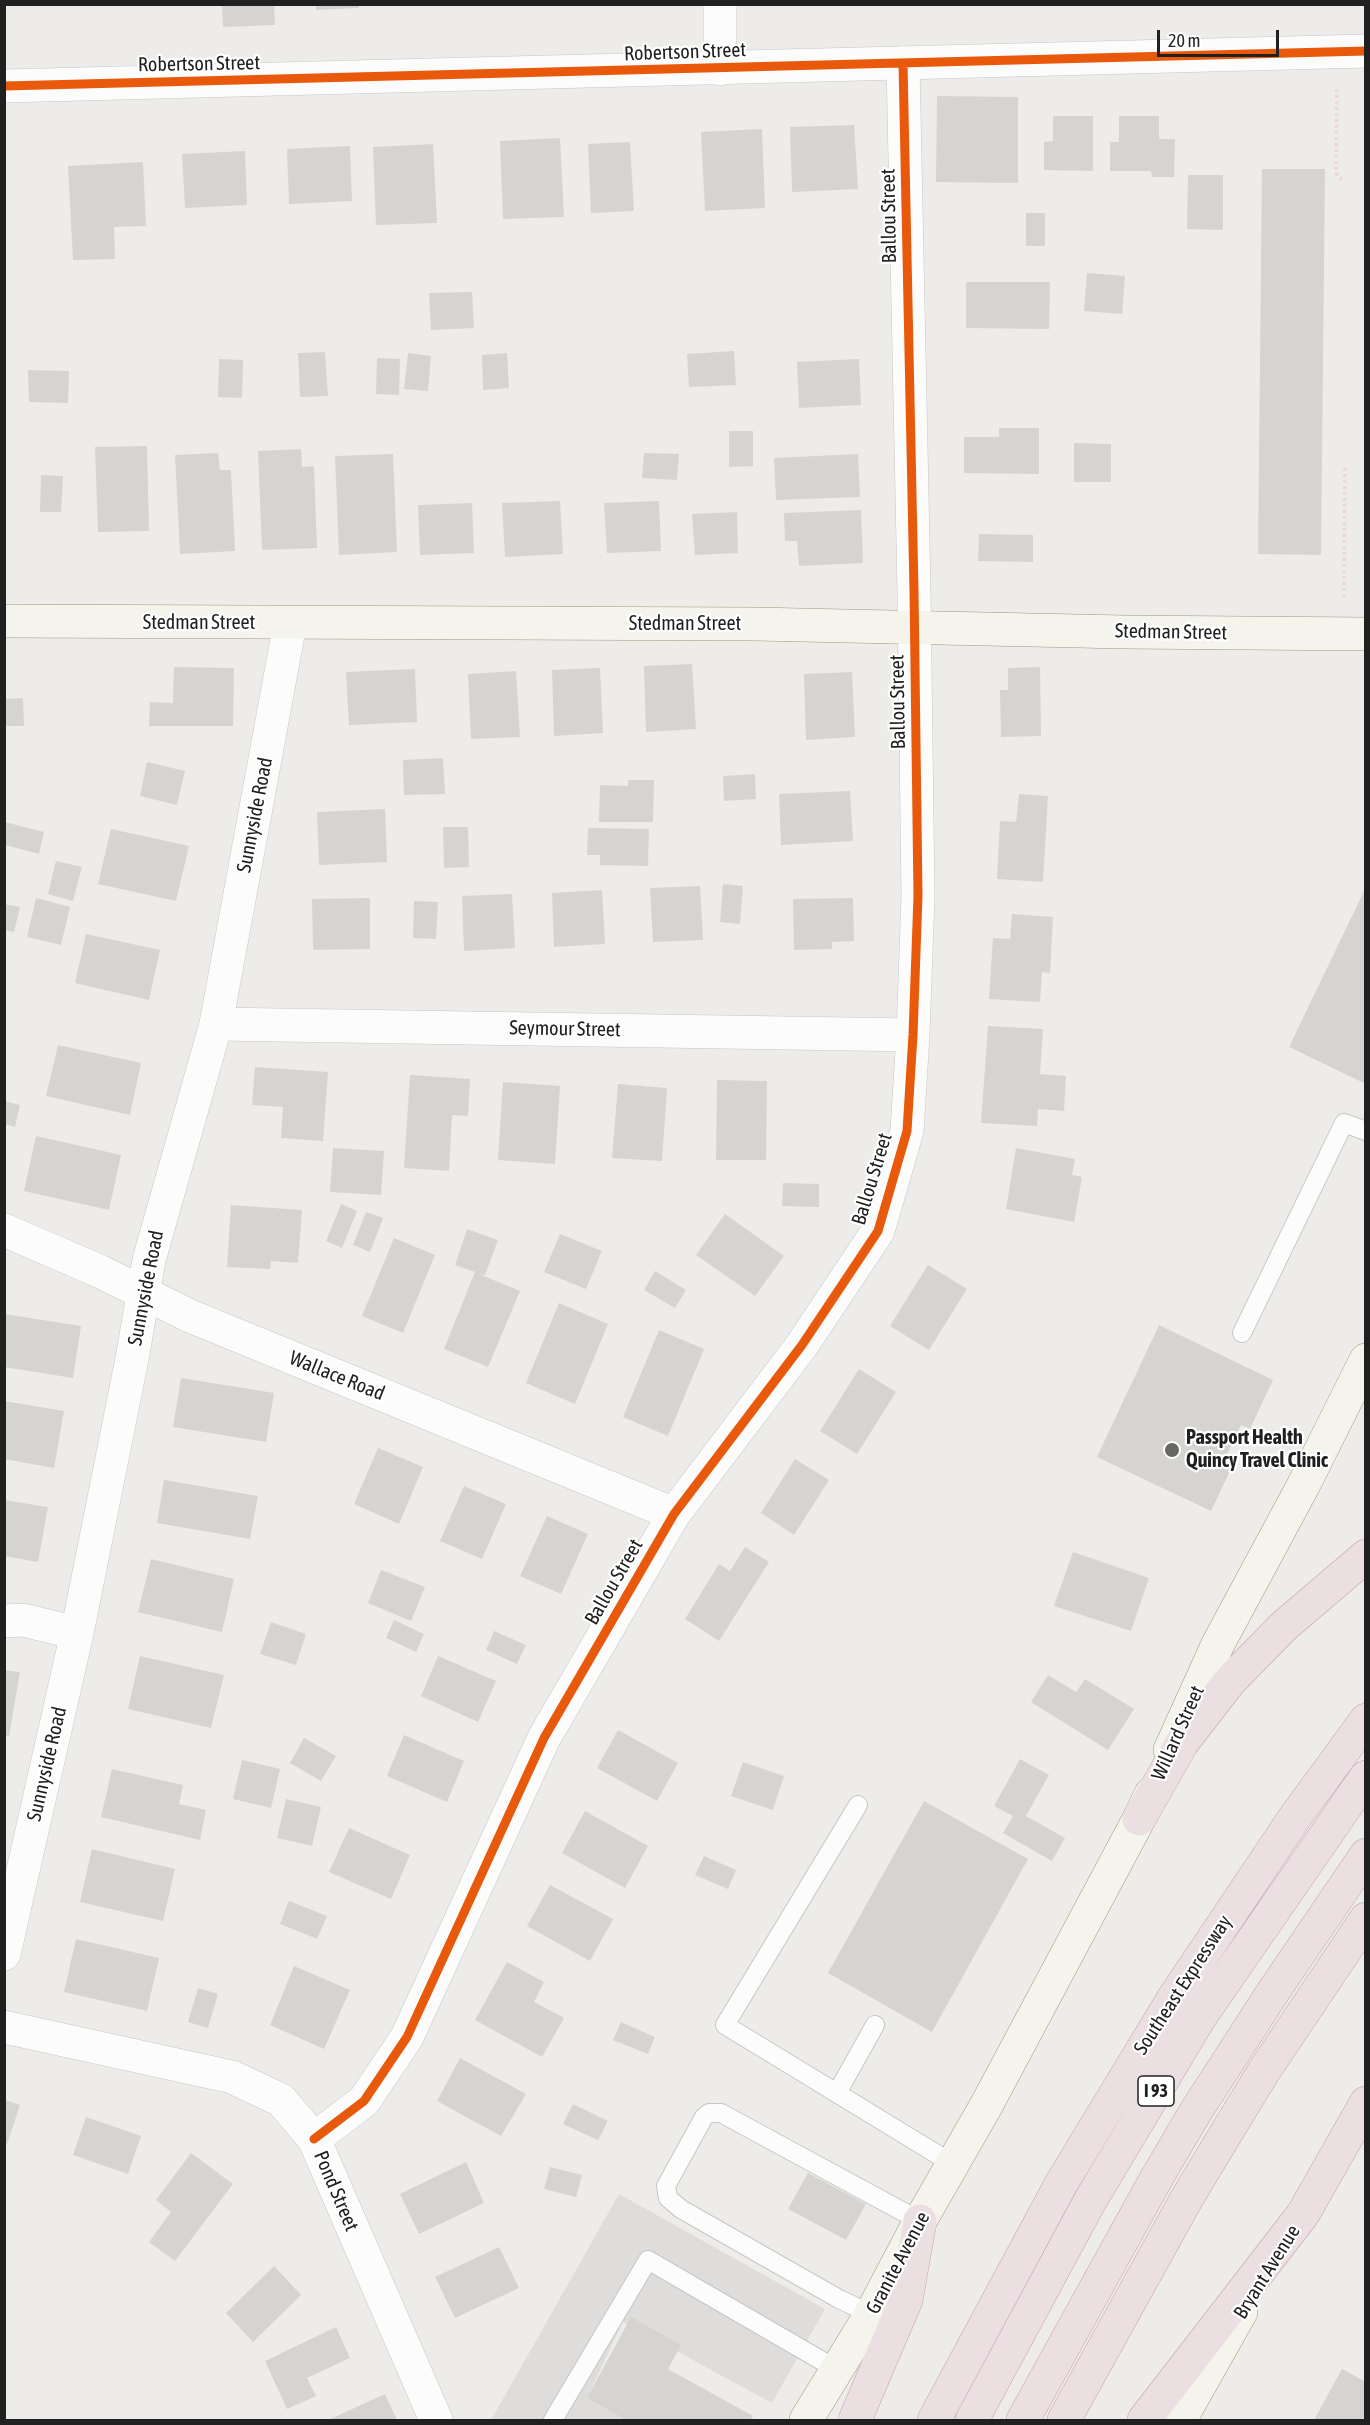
<!DOCTYPE html>
<html>
<head>
<meta charset="utf-8">
<style>
  body { margin:0 }
  #map { position:relative; width:1370px; height:2425px; overflow:hidden; background:#eeece9; font-family:"Asap Condensed",sans-serif }
  canvas { display:block }
  .frame { position:absolute; inset:0; border:6px solid #202020; pointer-events:none }
  .scale { position:absolute; left:1157px; top:30px; width:122px; height:27px; box-sizing:border-box; border:3px solid #202020; border-top:0; padding-left:8px; font-size:18px; line-height:21px; white-space:nowrap; color:#202020; -webkit-text-stroke:4px #fff; paint-order:stroke }
</style>
</head>
<body>
<div id="map">
<canvas width="1370" height="2425"></canvas>
<div class="frame"></div>
<div class="scale">20 m</div>
</div>
<script>
const context = document.querySelector('canvas').getContext('2d');
context.lineJoin = 'round';
function fill(path, color) { context.fillStyle = color; context.fill(path, 'evenodd'); }
const poly = rows => new Path2D(rows.map(r => 'M' + r).join(''));
function stroke(path, color, width, dash) { context.strokeStyle = color; context.lineWidth = width; context.lineCap = dash ? 'butt' : 'round'; context.setLineDash(dash || []); context.stroke(path); }
function write(font, color, halo, rows, align = 'center') {
  context.font = font + ' "Asap Condensed",sans-serif'; context.lineWidth = 4.5; context.setLineDash([]); context.textBaseline = 'middle'; context.strokeStyle = halo; context.fillStyle = color; for (const [text, x, y, turn = 0] of rows) {
    context.save(); context.translate(x, y); context.rotate((+turn || 0) * Math.PI / 180); context.textAlign = isNaN(turn) ? turn : align; if (halo) context.strokeText(text, 0, 0); context.fillText(text, 0, 0); context.restore();
  }
}
fill(poly([
  [619,2194,825,2309,772,2403,623,2322,587,2398,622,2418,621,2420,491,2420]
]), '#dedddc');
fill(poly([
  [222,4,274,4,275,25,223,27],
  [316,4,359,4,359,8,316,10],
  [937,96,1018,97,1018,183,936,182],
  [1053,116,1093,116,1093,171,1044,170,1044,142,1053,141],
  [1119,116,1159,116,1159,139,1175,139,1174,177,1152,177,1151,171,1110,171,1110,142,1119,142],
  [854,125,858,189,792,192,790,127],
  [762,129,765,208,705,211,701,132],
  [560,138,564,217,503,219,500,141],
  [630,142,634,211,591,213,588,144],
  [433,144,437,223,376,225,373,147],
  [350,146,352,201,289,204,287,149],
  [245,151,247,205,185,208,182,154],
  [143,162,146,226,114,227,115,259,73,260,68,166],
  [1262,169,1325,169,1321,555,1258,554],
  [1188,175,1223,175,1223,230,1187,229],
  [1026,213,1045,213,1045,246,1026,246],
  [1087,273,1125,276,1122,314,1084,311],
  [966,282,1050,282,1049,329,966,328],
  [472,292,474,328,431,330,429,293],
  [734,351,736,385,689,387,687,354],
  [325,352,328,396,300,397,298,353],
  [408,353,431,356,428,391,404,389],
  [507,353,509,388,483,390,482,355],
  [377,358,400,359,399,395,376,394],
  [219,359,243,360,242,398,218,397],
  [859,359,861,405,799,408,797,362],
  [28,370,69,371,68,403,29,402],
  [999,428,1039,428,1039,474,964,473,964,437,999,437],
  [729,431,753,431,753,466,729,467],
  [1074,443,1111,444,1111,482,1074,482],
  [147,446,149,531,98,532,95,447],
  [301,449,302,467,314,466,317,548,262,550,258,451],
  [218,453,220,470,231,470,235,551,180,554,175,455],
  [644,453,679,454,677,480,642,478],
  [393,454,397,552,339,555,335,456],
  [858,454,860,497,776,500,774,458],
  [41,475,63,476,61,512,40,512],
  [560,501,563,554,505,557,502,503],
  [659,501,661,551,607,553,604,503],
  [472,503,474,553,420,555,418,505],
  [861,510,863,563,799,566,797,541,785,541,784,513],
  [737,512,738,553,695,555,692,514],
  [979,534,1033,535,1033,562,978,561],
  [692,664,696,729,646,732,644,666],
  [174,667,234,668,233,726,149,726,150,702,173,703],
  [1040,667,1041,736,1001,737,1000,690,1008,690,1008,668],
  [600,668,603,733,554,736,552,670],
  [415,669,417,722,349,725,346,672],
  [516,671,520,737,471,739,468,674],
  [852,672,855,737,806,740,804,674],
  [23,698,24,726,4,726,4,699],
  [443,758,445,794,404,795,403,760],
  [147,762,185,771,177,805,140,796],
  [755,774,756,799,724,801,723,776],
  [628,780,654,780,653,822,599,822,600,785,628,786],
  [850,791,853,841,781,845,779,794],
  [1019,794,1048,796,1043,882,997,879,1000,821,1016,822],
  [385,809,387,862,319,865,317,812],
  [5,822,44,832,39,854,5,845],
  [443,827,468,827,469,867,444,868],
  [588,828,649,829,648,866,600,865,600,855,587,855],
  [111,829,189,846,176,901,98,884],
  [56,861,82,867,73,901,48,894],
  [723,884,743,886,740,924,720,922],
  [700,886,703,940,653,942,650,888],
  [1366,887,1366,1084,1289,1047],
  [602,890,605,944,554,947,552,893],
  [512,894,515,948,464,951,462,896],
  [36,898,70,907,61,945,27,937],
  [370,898,370,949,313,950,312,899],
  [853,898,854,941,832,942,832,949,794,950,793,899],
  [414,901,438,902,436,939,413,938],
  [4,904,20,907,14,932,4,930],
  [1012,914,1053,917,1050,973,1042,972,1040,1002,989,999,993,938,1010,939],
  [86,934,160,950,149,1000,75,983],
  [988,1026,1043,1029,1040,1074,1066,1076,1064,1111,1038,1109,1037,1126,981,1123],
  [58,1045,141,1063,130,1115,46,1096],
  [255,1067,328,1072,323,1141,281,1138,283,1107,252,1105],
  [410,1075,470,1079,468,1116,452,1115,449,1171,404,1168],
  [717,1080,767,1081,766,1160,716,1160],
  [503,1082,560,1086,555,1164,498,1160],
  [618,1084,667,1088,662,1161,612,1158],
  [4,1101,20,1105,15,1127,4,1124],
  [36,1136,121,1155,109,1210,24,1191],
  [333,1148,384,1151,381,1195,330,1192],
  [1016,1148,1075,1159,1072,1175,1082,1177,1074,1222,1006,1209],
  [783,1183,819,1184,819,1207,782,1206],
  [341,1204,357,1211,342,1248,326,1241],
  [231,1205,302,1210,298,1263,271,1261,270,1269,227,1267],
  [366,1212,383,1218,370,1252,353,1245],
  [725,1214,784,1256,755,1296,696,1255],
  [467,1229,498,1240,485,1275,479,1274,520,1291,488,1367,444,1349,475,1272,455,1265],
  [560,1234,602,1251,586,1289,544,1272],
  [394,1238,435,1255,403,1333,362,1316],
  [928,1265,967,1289,929,1350,890,1326],
  [655,1271,686,1290,675,1308,644,1290],
  [559,1303,608,1324,575,1404,526,1383],
  [4,1314,81,1326,73,1378,4,1367],
  [1159,1325,1273,1380,1250,1429,1241,1425,1222,1465,1231,1469,1211,1511,1097,1457],
  [659,1330,704,1349,668,1436,623,1417],
  [859,1369,896,1392,857,1454,820,1431],
  [181,1378,274,1393,266,1442,173,1427],
  [4,1401,64,1411,54,1468,4,1459],
  [378,1448,423,1467,399,1524,354,1504],
  [795,1459,829,1480,794,1535,761,1513],
  [164,1480,258,1496,250,1539,157,1523],
  [464,1486,506,1504,482,1559,440,1541],
  [4,1500,48,1507,38,1562,4,1556],
  [547,1516,588,1534,561,1594,520,1576],
  [745,1547,769,1562,719,1641,685,1619,719,1564,730,1571],
  [1073,1552,1149,1578,1131,1631,1054,1606],
  [151,1559,234,1579,222,1632,138,1612],
  [381,1570,425,1587,411,1621,368,1603],
  [394,1620,424,1634,416,1652,386,1638],
  [271,1622,306,1634,296,1665,260,1654],
  [494,1631,526,1645,517,1664,486,1650],
  [140,1656,224,1675,211,1728,128,1709],
  [438,1656,496,1681,478,1722,421,1696],
  [4,1670,20,1672,9,1736,4,1735],
  [1048,1675,1076,1692,1085,1679,1134,1709,1108,1750,1031,1702],
  [618,1730,678,1763,657,1801,597,1768],
  [404,1735,464,1761,447,1802,387,1776],
  [304,1738,336,1756,321,1781,290,1763],
  [1020,1759,1049,1775,1026,1816,1065,1838,1052,1861,1003,1833,1013,1816,994,1806],
  [242,1760,280,1769,271,1808,233,1799],
  [743,1762,784,1776,773,1810,731,1796],
  [112,1769,183,1785,179,1804,206,1810,200,1840,101,1817],
  [286,1799,321,1807,312,1846,277,1838],
  [924,1801,1028,1859,932,2032,828,1973],
  [585,1811,648,1846,625,1888,562,1853],
  [349,1828,410,1855,391,1899,329,1872],
  [92,1849,175,1869,163,1921,80,1902],
  [704,1856,736,1870,728,1889,695,1875],
  [550,1885,613,1919,590,1961,527,1926],
  [289,1901,327,1916,317,1939,280,1924],
  [76,1939,159,1958,147,2011,64,1992],
  [507,1962,544,1982,534,2002,564,2018,542,2057,475,2020],
  [294,1966,350,1990,324,2049,270,2025],
  [198,1988,218,1994,208,2028,188,2022],
  [621,2022,655,2037,648,2054,613,2040],
  [460,2058,526,2094,501,2136,437,2101],
  [5,2100,20,2105,7,2144,5,2143],
  [573,2104,608,2121,598,2140,563,2124],
  [86,2117,141,2136,128,2174,73,2155],
  [191,2153,233,2184,175,2261,149,2242,171,2212,156,2200],
  [466,2162,484,2203,419,2234,400,2194],
  [550,2167,582,2175,576,2197,544,2189],
  [808,2173,866,2204,846,2240,788,2209],
  [499,2247,519,2288,455,2318,435,2277],
  [274,2266,301,2295,253,2342,226,2313],
  [631,2317,681,2345,668,2369,753,2416,751,2420,621,2420,622,2418,587,2398],
  [336,2327,350,2358,307,2378,316,2396,287,2409,265,2361],
  [1342,2369,1366,2382,1366,2420,1314,2420],
  [385,2394,397,2420,328,2420]
]), '#d6d4d1');
const service = poly([
  [1242,1333,1344,1123,1366,1131],
  [858,1805,725,2025,953,2164],
  [837,2093,875,2025],
  [871,2314,839,2299,681,2209,668,2198,666,2186,704,2117,709,2113,721,2113,920,2221],
  [553,2420,648,2260,836,2369]
]);
const minor = poly([
  [720,69,720,4],
  [216,1024,913,1035],
  [4,1230,99,1271,190,1316,674,1514],
  [4,1621,23,1620,77,1633],
  [4,1954,77,1633,132,1359,149,1260,216,1024,290,624],
  [4,2027,232,2077,281,2100,314,2139,436,2420],
  [314,2139,364,2101,407,2037,544,1738,674,1514,802,1345,878,1231,907,1131,913,1035,918,896,914,591,903,63]
]);
const tertiary = poly([
  [4,86,1366,51]
]);
const secondary = poly([
  [4,621,755,624,1124,632,1366,634],
  [1170,1750,1218,1644,1303,1486,1366,1360],
  [806,2420,871,2314,920,2221,987,2104,1139,1819,1151,1794],
  [1180,2420,1241,2312]
]);
const motorway = poly([
  [1139,1819,1182,1743,1230,1681,1284,1626,1366,1556],
  [855,2420,906,2300,920,2221],
  [934,2420,1061,2184,1173,1999,1295,1817,1366,1720],
  [972,2420,1090,2201,1200,2017,1366,1777],
  [1023,2420,1156,2179,1196,2111,1273,1992,1366,1855],
  [1064,2420,1187,2198,1228,2130,1264,2071,1366,1919],
  [1144,2420,1303,2214,1366,2103]
]);
stroke(service, '#c7c6c5', 20);
stroke(minor, '#c7c6c5', 34);
stroke(tertiary, '#c7c6c5', 34);
stroke(secondary, '#99987f', 34);
stroke(motorway, '#c59eae', 34);
stroke(poly([
  [1337,89,1336,173,1343,181],
  [1344,597,1345,465]
]), '#ecd9d9', 4, [3, 3]);
stroke(service, '#fcfcfc', 18);
stroke(minor, '#fcfcfc', 33);
stroke(tertiary, '#fcfcfc', 33);
stroke(secondary, '#f4f4ec', 33);
stroke(motorway, '#ebdfe2', 33);
stroke(poly([
  [4,86,1366,51],
  [314,2139,364,2101,407,2037,544,1738,674,1514,802,1345,878,1231,907,1131,913,1035,918,896,914,591,903,63]
]), '#e8590c', 9);
for (const [x, y, r, color] of [
  [1172,1450,8,"#686766"]
]) { const dot = new Path2D(); dot.arc(x, y, r, 0, 2 * Math.PI); context.fillStyle = color; context.fill(dot); stroke(dot, '#fff', 2); }
for (const [x, y, w] of [
  [1156,2091,36]
]) { const box = new Path2D(); box.roundRect(x - w / 2, y - 15, w, 30, 4.5); context.fillStyle = '#fff'; context.fill(box); stroke(box, '#202020', 1.5); }
write('bold 18px', '#202020', null, [
  ["I 93",1156,2091]
]);
write('20px', '#202020', '#fff', [
  ["Robertson Street",685,52,-2],
  ["Robertson Street",199,64,-1],
  ["Ballou Street",889,216,-91],
  ["Stedman Street",199,623],
  ["Stedman Street",685,624],
  ["Stedman Street",1171,632,1],
  ["Ballou Street",898,702,-91],
  ["Sunnyside Road",255,815,-79],
  ["Seymour Street",565,1029,1],
  ["Ballou Street",872,1179,-73],
  ["Sunnyside Road",146,1288,-79],
  ["Wallace Road",337,1376,22],
  ["Ballou Street",614,1582,-60],
  ["Willard Street",1178,1733,-66],
  ["Sunnyside Road",47,1764,-77],
  ["Southeast Expressway",1183,1985,-57],
  ["Pond Street",336,2191,67],
  ["Granite Avenue",898,2263,-62],
  ["Bryant Avenue",1267,2272,-58]
]);
write('bold 20px', '#202020', '#fff', [
  ["Passport Health",1186,1438],
  ["Quincy Travel Clinic",1186,1461]
], 'left');
</script>
</body>
</html>
